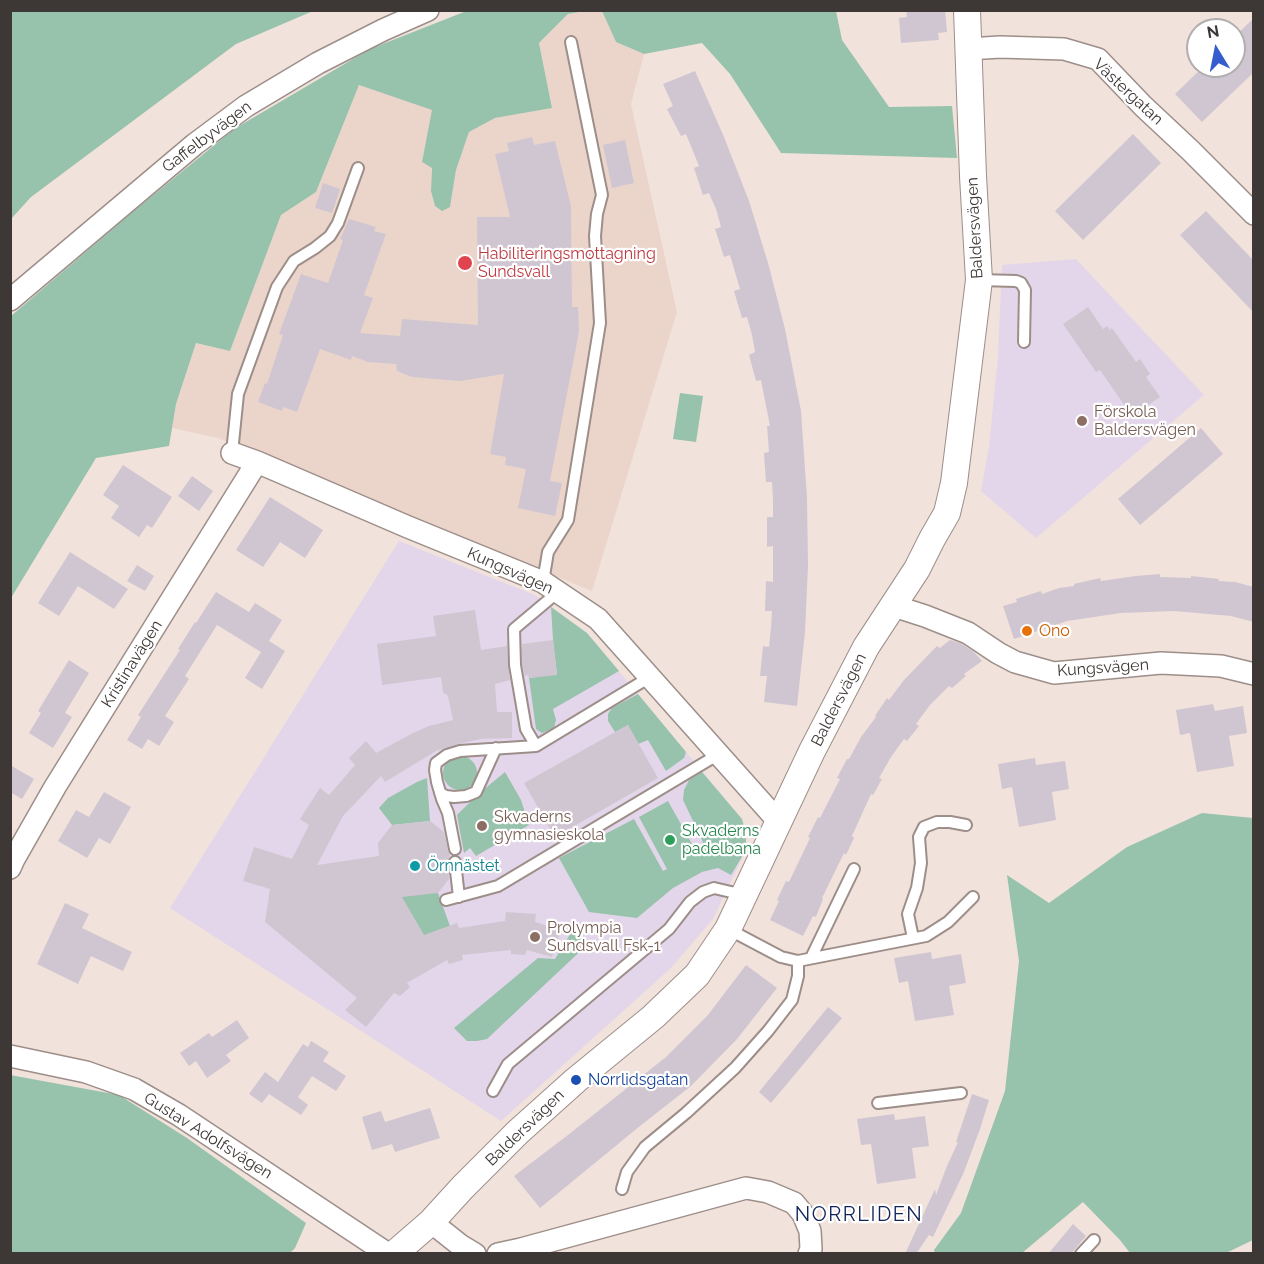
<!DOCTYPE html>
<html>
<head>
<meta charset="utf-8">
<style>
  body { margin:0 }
  #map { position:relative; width:1264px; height:1264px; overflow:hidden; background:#f2e2dc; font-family:Raleway,sans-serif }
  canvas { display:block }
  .frame { position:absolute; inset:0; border:12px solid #3d3735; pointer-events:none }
  .north { position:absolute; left:1186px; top:18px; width:60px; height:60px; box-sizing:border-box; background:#fff; border:2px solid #b1afae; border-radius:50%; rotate:350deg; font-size:16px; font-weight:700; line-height:24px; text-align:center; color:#3d3735 }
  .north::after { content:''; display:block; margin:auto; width:21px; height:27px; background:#365dcd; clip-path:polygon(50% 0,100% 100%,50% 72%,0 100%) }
</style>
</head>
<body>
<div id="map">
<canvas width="1264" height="1264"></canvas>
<div class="frame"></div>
<div class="north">N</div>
</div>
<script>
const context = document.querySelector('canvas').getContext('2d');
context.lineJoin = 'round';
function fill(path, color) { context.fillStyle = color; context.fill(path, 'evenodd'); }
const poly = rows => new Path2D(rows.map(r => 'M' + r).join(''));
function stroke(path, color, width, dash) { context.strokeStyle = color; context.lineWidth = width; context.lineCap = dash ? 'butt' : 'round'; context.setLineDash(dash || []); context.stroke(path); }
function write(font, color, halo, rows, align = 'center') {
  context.font = font + ' Raleway,sans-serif'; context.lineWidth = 4.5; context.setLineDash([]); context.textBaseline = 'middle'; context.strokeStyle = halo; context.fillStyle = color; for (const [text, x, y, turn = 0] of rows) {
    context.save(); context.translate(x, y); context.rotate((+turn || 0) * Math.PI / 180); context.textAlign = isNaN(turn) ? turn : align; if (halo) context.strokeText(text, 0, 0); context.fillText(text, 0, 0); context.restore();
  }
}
fill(poly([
  [585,11,602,11,616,42,644,54,631,104,677,312,592,591,218,438,172,428,176,404,196,343,230,351,281,215,316,192,359,85,433,110,422,162,432,167,431,191,435,206,450,207,456,170,469,132,495,118,552,108,539,43,568,14]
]), '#ebd5cb');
fill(poly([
  [1076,259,1204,395,1036,538,981,491,989,447,998,356,1002,265],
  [399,541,535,595,587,633,742,819,746,834,746,850,713,919,671,968,501,1121,170,908]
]), '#e3d6ea');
fill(poly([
  [11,10,313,10,313,11,236,44,31,197,11,219],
  [469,10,585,11,568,14,539,43,552,108,495,118,469,132,456,170,450,207,442,211,435,206,431,191,432,168,422,162,432,110,359,85,316,192,281,215,230,351,196,343,176,404,169,446,96,458,11,598,11,316,135,210,234,129,370,49],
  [602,11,836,11,842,40,889,107,952,106,957,158,781,153,730,74,702,43,644,54,616,42],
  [680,393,703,396,696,442,673,439],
  [551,607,587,633,619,671,553,709,556,720,554,728,542,733,536,729,529,678,557,674,553,640],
  [638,694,686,752,684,758,666,771,648,740,638,744,628,725,615,732,608,721,608,714,612,708],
  '443 773a17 17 0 1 1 34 0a17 17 0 1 1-34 0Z',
  [505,772,521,800,529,825,476,856,470,848,464,853,457,815,476,796],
  [702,772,742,819,746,834,746,850,731,875,718,868,702,872,673,888,637,918,589,912,559,858,634,819,663,871,667,869,639,817,668,801,697,853,703,842,683,800,684,790,689,780],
  [427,778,430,821,392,825,379,808,388,798,417,782],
  [1202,813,1253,818,1253,1240,1226,1253,1130,1253,1120,1240,1083,1202,1022,1253,935,1253,934,1250,961,1213,1005,1091,1019,961,1007,875,1049,903,1127,847],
  [393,892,438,893,450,926,390,956],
  [572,931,590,942,487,1039,477,1041,467,1041,454,1028,538,958,555,959],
  [10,1075,119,1095,187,1138,306,1223,295,1248,289,1254,11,1253]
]), '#97c2ac');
fill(poly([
  [906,10,945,10,947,32,938,33,939,40,901,43,899,18,907,17],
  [1254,18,1254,72,1202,122,1175,94,1204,66,1234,66,1234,37],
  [695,71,724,137,749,201,768,263,785,329,801,411,807,498,808,565,805,632,797,706,764,702,767,676,760,676,763,646,769,647,771,628,772,611,765,611,766,581,773,582,773,546,767,547,767,517,773,517,773,499,772,482,766,482,764,453,769,452,767,426,770,426,761,380,756,381,749,355,755,352,752,335,747,317,742,318,734,291,740,289,730,255,724,257,715,229,721,227,716,209,709,193,703,195,694,168,699,166,686,134,681,136,667,109,673,106,663,84],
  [1133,134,1161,163,1083,240,1055,211],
  [532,137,534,145,555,141,571,206,572,307,578,307,579,332,550,481,562,483,555,516,518,508,526,469,505,465,506,457,490,454,504,374,460,381,412,377,397,371,396,364,368,362,352,356,351,360,320,349,297,412,283,407,282,411,258,402,265,383,267,384,283,335,279,334,301,274,328,283,343,240,340,239,349,219,376,227,374,231,386,234,364,295,373,298,360,333,400,336,402,319,478,325,477,217,510,217,495,154,509,151,507,143],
  [625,140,634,183,612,188,603,145],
  [323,183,340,189,332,213,315,208],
  [1206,211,1254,261,1254,313,1180,235],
  [1088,307,1103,329,1107,326,1110,330,1112,328,1136,362,1140,359,1150,374,1146,377,1160,397,1132,416,1100,370,1096,372,1063,324],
  [1201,428,1223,454,1140,525,1118,499],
  [123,465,172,497,152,528,147,525,139,537,111,518,119,506,103,495],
  [192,476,213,491,199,511,178,496],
  [270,497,323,530,305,558,280,542,263,567,236,550],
  [70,552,128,589,114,609,78,586,59,616,38,603],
  [137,565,154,576,145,591,127,581],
  [1160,574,1160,577,1191,578,1191,576,1219,579,1218,581,1235,582,1254,587,1254,622,1231,616,1174,611,1121,613,1067,621,1014,639,1003,606,1017,602,1016,599,1041,591,1042,594,1059,588,1074,586,1074,584,1100,578,1101,581,1136,576],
  [216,592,249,612,255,603,282,620,269,641,285,651,262,689,245,678,261,652,217,625,185,676,189,679,165,716,174,722,159,746,148,739,142,749,127,740,141,717,138,715,180,650,178,649,195,622,196,623],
  [475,610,481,650,507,646,508,665,510,680,495,684,497,712,512,712,512,738,481,739,458,744,436,751,385,782,381,776,343,816,317,865,379,856,378,843,392,825,430,821,444,832,448,850,450,854,448,862,449,879,438,893,402,897,424,935,457,923,459,928,505,921,506,912,536,914,535,922,561,930,552,957,527,950,525,955,511,954,511,950,462,955,463,960,449,964,447,960,407,983,410,987,400,996,394,993,366,1027,345,1010,357,998,265,922,270,889,243,881,254,847,292,859,309,825,300,819,320,788,329,795,355,765,349,758,366,741,376,753,413,733,429,726,453,720,448,696,443,692,441,677,382,685,377,644,436,636,433,616],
  [553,640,557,675,529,678,528,675,525,676,522,664,522,644],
  [950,640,962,644,974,652,982,661,964,674,966,676,952,688,949,686,930,705,916,724,919,726,907,741,904,739,891,757,879,778,882,779,873,795,871,794,852,836,854,838,846,855,844,853,822,898,823,899,816,917,813,916,803,936,770,920,779,901,777,900,786,881,789,882,810,838,808,837,818,817,820,818,840,779,837,778,847,759,849,759,861,737,876,717,875,716,887,698,889,700,904,680,937,646,940,648],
  [69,660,89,673,65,713,72,717,53,748,29,733,41,713,38,711],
  [1213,704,1215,711,1243,706,1247,733,1229,736,1234,766,1197,772,1190,733,1180,735,1176,710],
  [628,725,658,778,555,837,524,783],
  [1035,758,1036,765,1065,761,1069,789,1052,792,1056,820,1019,827,1012,787,1002,789,998,764],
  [10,765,34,779,22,799,10,792],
  [104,792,131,807,110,844,99,838,87,858,58,841,76,810,89,817],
  [65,903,89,914,82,928,132,952,123,971,91,956,78,984,37,964],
  [931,952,932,959,961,954,966,983,949,986,954,1015,915,1021,908,981,899,983,894,958],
  [746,965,777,988,737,1039,691,1086,640,1126,540,1208,514,1176,568,1135,666,1057,708,1015],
  [828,1007,842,1018,771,1103,759,1092],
  [237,1020,249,1038,226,1055,231,1061,207,1078,196,1061,189,1066,180,1053,209,1033,212,1037],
  [311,1041,329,1052,323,1061,346,1076,336,1091,312,1076,298,1097,308,1105,301,1115,269,1094,262,1103,249,1094,265,1072,278,1082,303,1044,308,1047],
  [972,1094,989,1100,980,1129,964,1172,933,1237,929,1235,916,1254,905,1254,935,1189,936,1195,947,1166,958,1142,956,1142],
  [430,1108,440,1138,395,1152,392,1144,372,1150,362,1117,381,1111,385,1122],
  [894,1114,895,1120,925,1116,929,1146,912,1148,916,1178,877,1184,871,1144,861,1145,857,1119],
  [1073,1224,1086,1236,1071,1254,1048,1254]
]), '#d0c6d2');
const service = poly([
  [979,280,1016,281,1021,283,1025,290,1024,342],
  [232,453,238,394,277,287,294,261,315,248,330,236,338,223,358,168],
  [543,582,548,552,568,520,600,323,595,236,597,214,602,195,571,42],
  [536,746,650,677],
  [440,793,446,796,454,797,466,796,476,792,496,748],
  [455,849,448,813,442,799,437,782,435,770,436,763,447,755,460,751,536,746,526,729,515,665,514,629,558,592],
  [455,862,459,897],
  [446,900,498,886,719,754],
  [728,929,781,957,798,961,926,936,948,922,973,897],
  [913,938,908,914,917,888,921,863,919,837,924,827,937,822,950,822,966,825],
  [811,958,854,869],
  [493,1091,508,1064,669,929,690,902,703,892,714,888,731,892,743,897],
  [878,1103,961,1093],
  [622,1189,627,1172,645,1147,686,1113,735,1068,768,1031,792,1000,798,976,798,961],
  [1081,1254,1094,1240]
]);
const minor = poly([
  [968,49,1000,47,1064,49,1098,59,1143,106,1190,150,1254,214],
  [10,300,195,144,246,106,318,63,383,30,428,10],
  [232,453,257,462,408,527,543,582,598,619,779,822],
  [894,606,925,616,968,633,998,653,1015,662,1054,673,1161,663,1221,666,1254,674],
  [10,868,14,859,55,787,257,462],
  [10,1056,86,1072,134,1089,179,1115,388,1254],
  [431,1222,460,1245,475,1254],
  [498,1254,521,1249,746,1188,768,1192,794,1203,803,1214,810,1231,811,1249,809,1254]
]);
const tertiary = poly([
  [394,1254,431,1222,463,1187,518,1132,576,1080,653,1017,697,975,728,929,812,751,866,647,917,569,932,539,947,513,954,483,979,280,973,176,967,10]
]);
stroke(service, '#9d8e89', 14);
stroke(minor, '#9d8e89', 24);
stroke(tertiary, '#9d8e89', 28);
stroke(service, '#fff', 10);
stroke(minor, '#fff', 21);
stroke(tertiary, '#fff', 26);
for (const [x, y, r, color] of [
  [465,263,8,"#e0444e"],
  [1082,421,6,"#8d6e63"],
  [1027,631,6,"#e8710a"],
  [482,826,6,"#8d6e63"],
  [670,840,6,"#2e9e5b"],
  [415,866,6,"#0f9aa8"],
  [535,937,6,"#8d6e63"],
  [576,1080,6,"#1a4fb4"]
]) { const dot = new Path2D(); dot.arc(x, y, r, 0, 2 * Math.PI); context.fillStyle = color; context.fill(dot); stroke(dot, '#fff', 2); }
write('16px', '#3d3735', '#fff', [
  ["Västergatan",1128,92,43],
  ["Gaffelbyvägen",207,137,-37],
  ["Baldersvägen",975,228,-93],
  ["Kungsvägen",510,571,24],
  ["Kristinavägen",132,664,-58],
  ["Kungsvägen",1103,668,-4],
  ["Baldersvägen",839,700,-63],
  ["Baldersvägen",525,1128,-44],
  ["Gustav Adolfsvägen",208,1136,32]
]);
write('16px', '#be3a42', '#fff', [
  ["Habiliteringsmottagning",478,254],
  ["Sundsvall",478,272]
], 'left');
write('16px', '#785e54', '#fff', [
  ["Förskola",1094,412],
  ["Baldersvägen",1094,430],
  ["Skvaderns",494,817],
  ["gymnasieskola",494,835],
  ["Prolympia",547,928],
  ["Sundsvall Fsk-1",547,946]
], 'left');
write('16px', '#c56008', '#fff', [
  ["Ono",1039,631]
], 'left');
write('16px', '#27864d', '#fff', [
  ["Skvaderns",682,831],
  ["padelbana",682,849]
], 'left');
write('16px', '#0d838f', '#fff', [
  ["Örnnästet",427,866]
], 'left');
write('16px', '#164399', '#fff', [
  ["Norrlidsgatan",588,1080]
], 'left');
context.letterSpacing = '1.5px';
write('20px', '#112459', '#fff', [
  ["NORRLIDEN",859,1215]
]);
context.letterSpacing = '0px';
</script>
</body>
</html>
